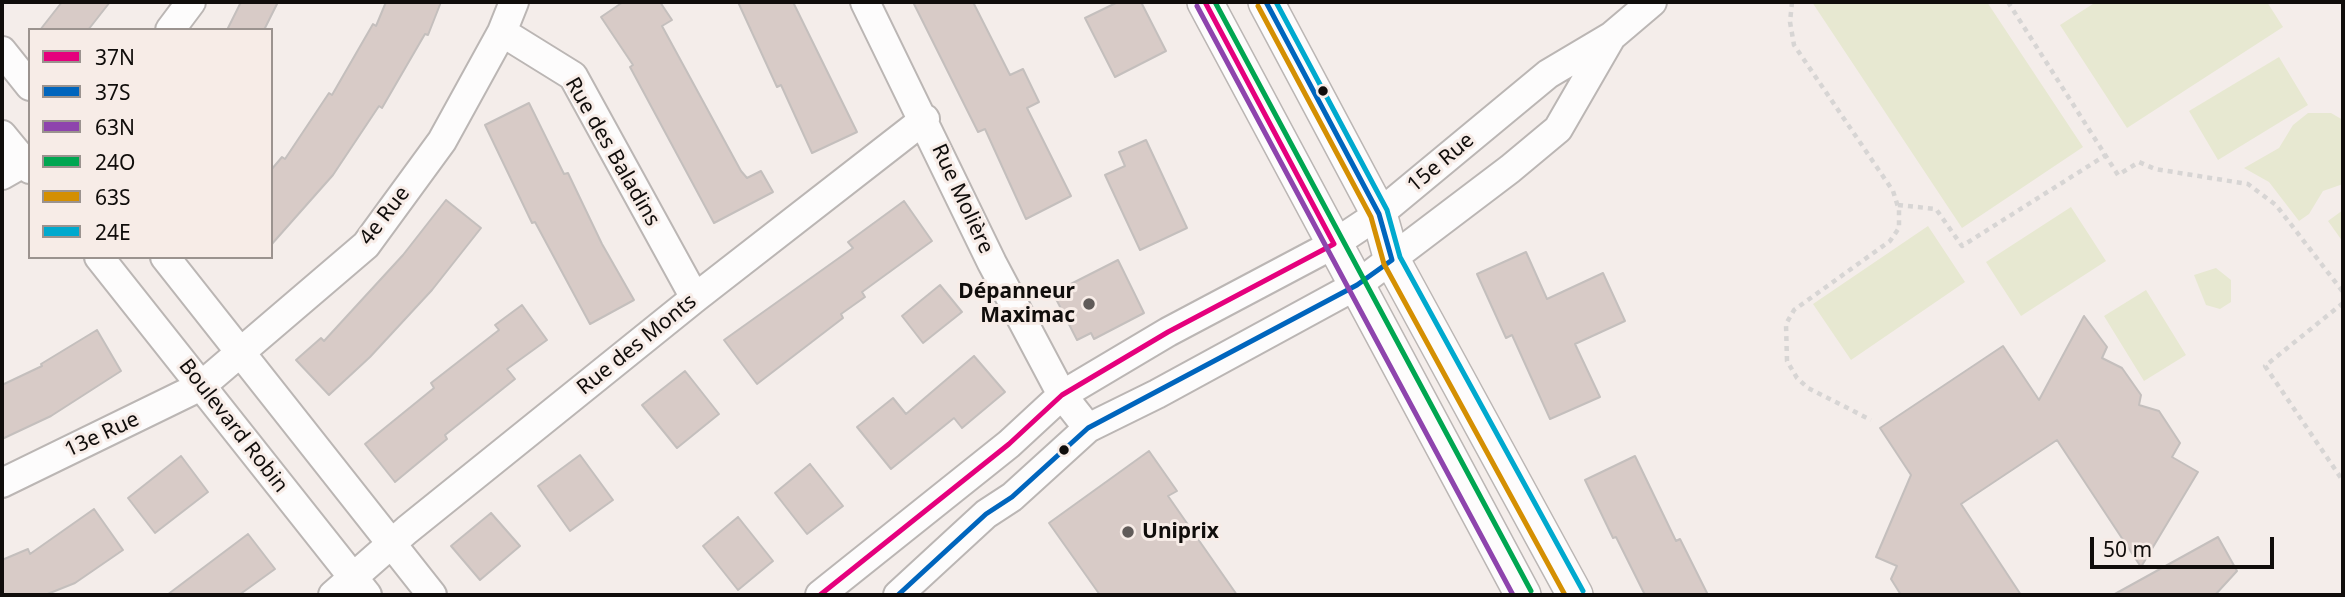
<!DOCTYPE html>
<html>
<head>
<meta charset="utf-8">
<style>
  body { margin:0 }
  #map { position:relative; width:2345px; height:597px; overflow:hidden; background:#f4edea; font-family:"Noto Sans",sans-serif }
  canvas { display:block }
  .frame { position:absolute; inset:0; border:4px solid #100d0b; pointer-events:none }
  .legend { position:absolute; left:28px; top:28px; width:245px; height:231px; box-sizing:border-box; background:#f7ece7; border:2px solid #9b938f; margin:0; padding:9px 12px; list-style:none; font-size:21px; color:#100d0b }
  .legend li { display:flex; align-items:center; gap:14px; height:35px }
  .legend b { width:35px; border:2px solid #9b938f }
  .scale { position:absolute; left:2090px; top:537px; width:184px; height:32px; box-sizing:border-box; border:4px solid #100d0b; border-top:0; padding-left:9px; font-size:21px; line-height:24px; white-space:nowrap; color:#100d0b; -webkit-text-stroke:5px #f7ece7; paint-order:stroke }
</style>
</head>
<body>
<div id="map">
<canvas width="2345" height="597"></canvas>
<div class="frame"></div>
<ul class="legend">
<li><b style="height:9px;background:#e5007d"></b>37N</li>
<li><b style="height:9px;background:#0065bd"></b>37S</li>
<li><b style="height:9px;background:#8e44ad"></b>63N</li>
<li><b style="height:9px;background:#00a651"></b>24O</li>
<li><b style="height:9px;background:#d48f02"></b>63S</li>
<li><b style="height:9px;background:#00a9ce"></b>24E</li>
</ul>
<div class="scale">50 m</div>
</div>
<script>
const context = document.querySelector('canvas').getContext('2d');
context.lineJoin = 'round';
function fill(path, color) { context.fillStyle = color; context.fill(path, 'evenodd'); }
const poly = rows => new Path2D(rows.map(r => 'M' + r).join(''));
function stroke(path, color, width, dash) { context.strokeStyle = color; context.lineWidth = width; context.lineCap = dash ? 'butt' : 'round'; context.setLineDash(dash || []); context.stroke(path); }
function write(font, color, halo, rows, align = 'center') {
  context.font = font + ' "Noto Sans",sans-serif'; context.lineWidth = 6; context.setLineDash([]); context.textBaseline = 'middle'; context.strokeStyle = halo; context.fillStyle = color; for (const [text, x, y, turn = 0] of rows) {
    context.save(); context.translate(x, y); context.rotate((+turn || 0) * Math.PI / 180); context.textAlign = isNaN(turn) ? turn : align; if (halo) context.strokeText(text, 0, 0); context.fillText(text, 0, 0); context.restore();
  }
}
fill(poly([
  [1812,2,1987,2,2083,147,1962,228],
  [2096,2,2267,2,2283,27,2127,128,2060,25],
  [2279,57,2308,105,2218,160,2189,111],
  [2308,113,2331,113,2343,120,2343,184,2323,191,2309,214,2299,221,2269,182,2244,168,2279,148,2293,125],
  [2071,207,2106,261,2021,316,1986,262],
  [2343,210,2343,242,2328,221],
  [1928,226,1965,282,1851,360,1813,304],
  [2216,268,2231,280,2231,302,2220,309,2206,305,2194,275],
  [2146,290,2186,355,2144,381,2104,316]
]), '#e7e8d1');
const building = poly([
  [62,2,110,2,88,30,40,30,62,2],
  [241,2,278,2,264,30,227,30,241,2],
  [386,2,441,2,428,35,425,34,382,108,379,106,333,175,271,245,271,170,282,157,285,159,329,93,332,95,373,24,376,26,386,2],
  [623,2,660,2,672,20,662,26,741,171,747,178,761,171,773,192,714,223,630,67,633,65,601,17,623,2],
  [738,2,793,2,857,132,812,153,781,85,777,87,738,2],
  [913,2,973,2,1010,75,1023,69,1039,102,1027,108,1071,196,1026,219,985,129,978,132,913,2],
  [1118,2,1141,2,1166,51,1115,77,1085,18,1118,2],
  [529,103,564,174,568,173,602,244,634,300,590,324,535,222,532,223,485,125,529,103],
  [1146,140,1187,228,1140,250,1105,175,1125,166,1119,152,1146,140],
  [446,200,481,228,432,290,370,357,329,395,296,360,321,338,324,341,403,255,446,200],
  [904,201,932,241,862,292,865,297,841,314,843,318,757,384,724,340,853,248,848,242,904,201],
  [1526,252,1547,299,1603,273,1625,321,1575,344,1600,397,1550,419,1512,335,1506,338,1477,274,1526,252],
  [1118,260,1144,313,1094,339,1091,333,1077,340,1053,293,1118,260],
  [940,285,962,312,923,343,902,316,940,285],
  [522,305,547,340,507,369,515,379,445,435,447,439,395,482,365,444,434,388,431,383,499,330,495,325,522,305],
  [2084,316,2107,347,2102,358,2122,368,2141,395,2139,405,2159,411,2180,443,2172,457,2198,472,2141,567,2057,440,1961,504,2021,595,1901,595,1891,579,1897,566,1876,557,1911,475,1880,428,2003,346,2039,400,2084,316],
  [97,330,121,371,51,416,2,439,2,385,42,366,41,364,97,330],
  [974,356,1005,392,962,428,954,418,891,469,857,427,893,398,906,414,974,356],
  [685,371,719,414,677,448,642,405,685,371],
  [1149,451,1177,491,1168,496,1237,595,1100,595,1049,523,1149,451],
  [580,455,613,500,570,531,538,486,580,455],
  [181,456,208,492,155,533,128,498,181,456],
  [1635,456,1676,541,1680,539,1708,595,1645,595,1616,537,1613,538,1585,480,1635,456],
  [810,464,843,506,807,534,775,493,810,464],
  [94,509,123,550,75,583,45,595,2,595,2,560,28,549,30,554,94,509],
  [491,513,520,546,480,580,451,546,491,513],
  [738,517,773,561,738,590,703,546,738,517],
  [248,534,275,569,239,595,167,595,248,534],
  [2218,537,2237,571,2215,595,2113,595,2218,537]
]);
fill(building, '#d8cbc7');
stroke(building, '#c4bfbd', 2);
const minor = poly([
  [865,2,992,263,1062,395,1088,428],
  [170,30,191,2],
  [502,32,573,76,695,298],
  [2,51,30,86],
  [2,135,30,169],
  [2,175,30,159],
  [99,257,367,595],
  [165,257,432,595],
  [2,483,201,386,366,245,442,141,502,32,514,2],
  [333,595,407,530,695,298,925,119],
  [820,595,1009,444,1062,395,1168,332,1334,244,1379,214,1548,74,1612,36,1652,2],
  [898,595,986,514,1012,497,1088,428,1157,394,1357,285,1510,169,1558,129,1610,39]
]);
const tertiary = poly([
  [1205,2,1523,595],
  [1266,2,1379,214,1392,260,1575,595]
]);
stroke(minor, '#bbb6b4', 32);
stroke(tertiary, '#bbb6b4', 38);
stroke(poly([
  [1792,2,1790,22,1794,45,1893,191,1899,210,1899,228,1890,241,1794,310,1786,324,1787,361,1797,378,1808,388,1871,420],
  [2008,2,2118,175,2139,162,2155,169,2248,184,2276,205,2343,292],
  [1898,205,1936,209,1962,246,2106,155],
  [2343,303,2265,366,2343,481]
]), '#d7d5d4', 4.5, [5, 5]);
stroke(minor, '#fdfcfc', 28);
stroke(tertiary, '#fdfcfc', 35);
stroke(poly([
  [820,595,1009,444,1062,395,1168,332,1334,244,1205,2]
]), '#e5007d', 5);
stroke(poly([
  [898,595,986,514,1012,497,1088,428,1357,285,1392,260,1379,214,1266,2]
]), '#0065bd', 5);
stroke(poly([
  [1197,6,1513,595]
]), '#8e44ad', 5);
stroke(poly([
  [1215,2,1531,591]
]), '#00a651', 5);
stroke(poly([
  [1258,6,1371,217,1384,264,1565,595]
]), '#d48f02', 5);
stroke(poly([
  [1276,2,1387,210,1400,257,1583,591]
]), '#00a9ce', 5);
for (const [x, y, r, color] of [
  [1323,91,6,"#100d0b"],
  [1089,304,7,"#605b59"],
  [1064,450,6,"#100d0b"],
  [1128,532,7,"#605b59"]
]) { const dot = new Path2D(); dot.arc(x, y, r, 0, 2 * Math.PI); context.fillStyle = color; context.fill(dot); stroke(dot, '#f7ece7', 2.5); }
write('21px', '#100d0b', '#f7ece7', [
  ["Rue des Baladins",612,152,60],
  ["15e Rue",1441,163,-40],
  ["Rue Molière",962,199,65],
  ["4e Rue",385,216,-52],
  ["Rue des Monts",637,345,-39],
  ["Boulevard Robin",233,426,52],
  ["13e Rue",102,435,-25]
]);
write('bold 21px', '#100d0b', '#f7ece7', [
  ["Dépanneur",1075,292],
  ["Maximac",1075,316],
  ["Uniprix",1142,532,"left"]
], 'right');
</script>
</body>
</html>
